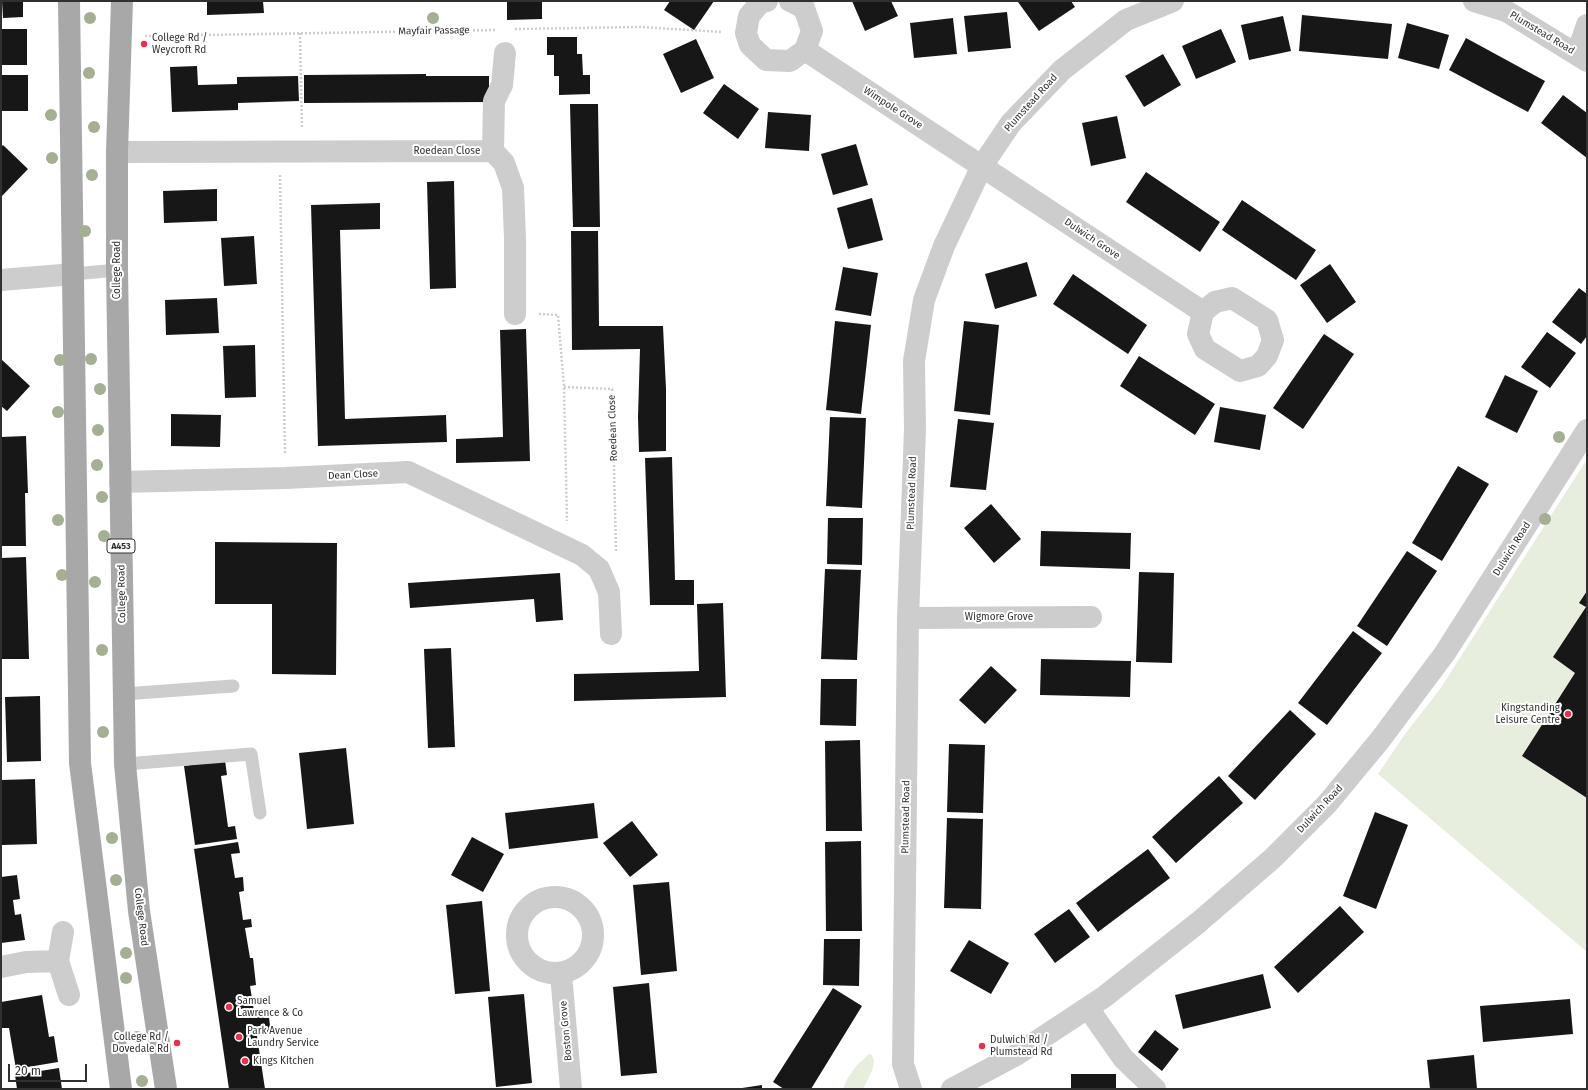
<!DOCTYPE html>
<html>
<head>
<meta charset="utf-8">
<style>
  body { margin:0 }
  #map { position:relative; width:1588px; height:1090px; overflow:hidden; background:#fff; font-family:"Fira Sans",sans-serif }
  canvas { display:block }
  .frame { position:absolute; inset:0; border:2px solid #303030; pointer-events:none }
  .scale { position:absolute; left:8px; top:1064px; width:79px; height:18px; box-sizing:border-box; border:2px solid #303030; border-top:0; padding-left:5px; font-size:12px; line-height:14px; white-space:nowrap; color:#303030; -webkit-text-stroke:3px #fff; paint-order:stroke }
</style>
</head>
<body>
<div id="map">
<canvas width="1588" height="1090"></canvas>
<div class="frame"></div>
<div class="scale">20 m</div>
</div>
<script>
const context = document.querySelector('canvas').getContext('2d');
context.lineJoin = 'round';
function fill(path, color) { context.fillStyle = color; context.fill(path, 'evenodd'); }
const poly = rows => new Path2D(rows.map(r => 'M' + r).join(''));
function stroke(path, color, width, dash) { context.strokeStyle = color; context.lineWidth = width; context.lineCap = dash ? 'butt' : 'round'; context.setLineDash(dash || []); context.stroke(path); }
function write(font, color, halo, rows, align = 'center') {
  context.font = font + ' "Fira Sans",sans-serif'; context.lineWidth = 4; context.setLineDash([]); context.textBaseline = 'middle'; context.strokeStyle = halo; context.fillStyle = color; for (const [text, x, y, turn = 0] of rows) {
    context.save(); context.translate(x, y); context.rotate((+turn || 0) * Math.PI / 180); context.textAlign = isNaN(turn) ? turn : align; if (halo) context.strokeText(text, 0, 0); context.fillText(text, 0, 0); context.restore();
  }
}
fill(poly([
  [1587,459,1587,952,1378,774,1405,734,1440,689],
  [869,1054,872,1055,874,1061,872,1071,863,1089,843,1089,847,1079,857,1065]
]), '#e8eede');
fill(poly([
  [2,1,23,1,23,17,3,18],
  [207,1,263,1,264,13,207,15],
  [507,1,542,1,542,19,507,20],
  [670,1,714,1,694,30,664,10],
  [852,1,891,1,898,16,865,31],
  [1019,1,1071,1,1075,7,1039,31,1018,2],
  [1007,12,1011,48,968,52,964,16],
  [1302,15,1392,24,1388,59,1299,51],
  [1283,16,1291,51,1249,60,1241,25],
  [953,18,957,54,914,58,910,23],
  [1407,23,1449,35,1439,69,1398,58],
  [1,29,27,29,27,65,1,65],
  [1221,29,1236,62,1196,79,1182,46],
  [547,37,577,37,577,54,582,54,583,75,590,75,590,94,559,95,559,76,554,76,554,55,547,55],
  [1466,38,1545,81,1528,112,1449,70],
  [696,39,714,78,681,93,663,54],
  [1163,54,1181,85,1144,107,1125,76],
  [197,66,198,85,237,84,237,77,298,76,299,101,238,103,238,110,172,112,170,67],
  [426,74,426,76,489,76,489,102,304,103,304,75],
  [1,75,28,75,28,111,1,111],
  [724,84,759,109,738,139,703,113],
  [1563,95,1587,113,1587,158,1541,123],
  [570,104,598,104,600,227,573,227],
  [768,112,811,115,809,151,765,148],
  [1117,116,1126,158,1091,166,1082,123],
  [856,144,868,185,833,195,821,154],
  [3,145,28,169,1,197,1,147],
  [1146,172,1220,222,1200,252,1126,202],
  [454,181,456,288,430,289,427,182],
  [217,189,217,221,164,223,163,191],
  [872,198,883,240,848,249,837,208],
  [1242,200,1316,250,1296,280,1222,230],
  [380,203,380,229,340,230,345,419,446,415,447,442,318,446,311,205],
  [571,231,598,231,599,326,663,326,666,389,666,451,639,452,638,417,640,349,572,350],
  [254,236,257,284,224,286,221,238],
  [1027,262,1037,296,995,309,985,274],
  [1330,264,1356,302,1327,323,1300,285],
  [843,267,878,273,871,316,835,310],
  [1073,274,1147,325,1128,354,1053,304],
  [1579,288,1587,294,1587,336,1581,344,1552,322],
  [217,298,219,333,166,335,165,300],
  [835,321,871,325,861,414,826,410],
  [964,321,999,325,990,415,954,411],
  [526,329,530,461,456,463,456,439,503,437,500,330],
  [1547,332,1576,353,1550,388,1521,367],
  [1324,334,1354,354,1303,429,1273,408],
  [255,345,256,397,225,398,223,346],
  [1139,356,1215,404,1195,435,1120,386],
  [1,359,30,386,7,411,1,406],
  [1505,375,1538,391,1517,433,1485,417],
  [1220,407,1266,415,1260,450,1214,442],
  [171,414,221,415,220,447,171,446],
  [830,417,866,418,862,508,826,506],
  [958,419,994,423,986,490,950,487],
  [26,436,28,493,25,493,26,546,1,546,1,437],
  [672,457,675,580,694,580,694,605,650,605,645,458],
  [1458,466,1489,484,1442,561,1412,543],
  [991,504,1021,539,994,563,964,528],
  [828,518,863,518,862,565,827,564],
  [1041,531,1131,533,1130,569,1040,566],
  [215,542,337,543,336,675,272,674,272,604,215,604],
  [1407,551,1437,571,1387,646,1357,626],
  [26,557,29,659,1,659,1,558],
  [825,569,861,570,857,660,821,659],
  [1139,572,1174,573,1172,663,1136,662],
  [560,573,563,620,536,622,534,599,410,608,408,583],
  [1587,591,1587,798,1522,756,1575,673,1553,657,1586,607,1579,603],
  [723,603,726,697,574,701,574,674,699,671,697,604],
  [1353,631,1382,653,1327,725,1298,703],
  [451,648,455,747,428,748,424,649],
  [1041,659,1131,661,1130,697,1040,695],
  [991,666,1017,690,985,724,959,700],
  [821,679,857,679,856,726,820,725],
  [40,696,41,761,7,762,5,697],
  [1290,710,1316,734,1255,800,1228,776],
  [860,740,862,831,826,831,825,741],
  [949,744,985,745,983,813,947,812],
  [346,748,354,824,307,829,299,753],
  [225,760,227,775,221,776,228,827,235,826,237,839,195,845,184,766],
  [1219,776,1243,803,1176,863,1152,837],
  [35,779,37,844,2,845,1,780],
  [594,803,598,838,509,849,505,813],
  [1375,812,1408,825,1376,909,1343,896],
  [947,818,983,819,981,909,944,908],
  [632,821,658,855,630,877,603,843],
  [472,837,504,854,483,892,451,875],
  [861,841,862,931,826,931,825,842],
  [238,842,240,853,231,854,235,878,243,877,244,891,239,892,243,920,251,919,252,927,245,928,250,958,253,958,256,985,250,986,254,1011,268,1009,271,1034,257,1036,265,1089,229,1089,194,849],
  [1148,849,1170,878,1098,932,1076,903],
  [17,875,20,899,13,900,15,915,21,914,25,940,1,943,1,877],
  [669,882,677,971,641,975,633,885],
  [482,901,490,991,455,994,446,905],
  [1340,906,1364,932,1298,993,1274,967],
  [1069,909,1090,937,1055,963,1034,934],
  [824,939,860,939,859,986,823,985],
  [969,940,1009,963,991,994,950,971],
  [1263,974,1271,1008,1183,1029,1175,995],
  [649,983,657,1073,621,1076,613,987],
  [833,988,862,1006,811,1089,784,1089,773,1082],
  [524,994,532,1083,496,1087,488,997],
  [42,995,49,1037,54,1036,58,1062,16,1069,9,1028,2,1028,1,1002],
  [1570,999,1573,1034,1483,1042,1480,1006],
  [1155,1030,1179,1049,1162,1071,1138,1052],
  [1474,1055,1477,1089,1430,1089,1427,1060],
  [59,1068,62,1089,17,1089,15,1075],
  [1071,1074,1116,1074,1116,1089,1071,1089],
  [762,1085,762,1089,742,1089,742,1088]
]), '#171717');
stroke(poly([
  [515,29,640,27,722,32],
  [300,33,302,128],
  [145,36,496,30],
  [280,175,285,454],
  [539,314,558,315,564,387,567,521],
  [564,387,612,389,616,550,615,552]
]), '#cdcdcd', 2.5, [2, 2]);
stroke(poly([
  [74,274,117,270],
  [124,694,233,686],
  [125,764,251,754,260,813]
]), '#cdcdcd', 13);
stroke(poly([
  [767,1,760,3,749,16,746,33,750,45,766,60,790,61,805,50,812,31,804,8,790,1],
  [1474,1,1506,11,1587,61],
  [805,50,1203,312,1198,334,1205,349,1240,371,1258,366,1267,356,1273,340,1267,320,1232,298,1215,302,1203,312],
  [1577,54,1587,25],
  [493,151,494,101,502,85,505,53],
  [117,152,493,151,504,163,513,188,515,238,515,314],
  [1,280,74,274],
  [120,482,286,478,408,472,582,555,599,569,609,592,611,634],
  [908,618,1091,617],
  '517 935a38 38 0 1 1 76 0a38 38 0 1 1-76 0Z',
  [58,961,69,995],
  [1,967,26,962,58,961,63,932],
  [561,974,571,1089],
  [1088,1008,1123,1058,1155,1089],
  [911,1089,903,1064,908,618,915,429,914,361,924,300,944,246,982,166,1011,123,1062,70,1126,20,1173,1],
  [952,1089,1016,1055,1104,997,1199,922,1273,858,1327,804,1380,740,1445,653,1587,430]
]), '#cdcdcd', 22);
stroke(poly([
  [69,1,80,763,121,1089],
  [122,1,117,152,117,270,125,764,139,911,166,1089]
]), '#a8a8a8', 22);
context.fillStyle = '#a4af93';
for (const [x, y] of [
  [90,18],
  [433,18],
  [89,73],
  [51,115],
  [94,127],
  [52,158],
  [92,175],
  [85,231],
  [91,359],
  [60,360],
  [100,389],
  [58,412],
  [98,430],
  [1559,437],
  [97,465],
  [102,497],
  [1545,519],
  [58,520],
  [104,536],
  [62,575],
  [95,582],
  [102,650],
  [103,732],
  [112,838],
  [116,880],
  [126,953],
  [126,978],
  [137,1037],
  [142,1081]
]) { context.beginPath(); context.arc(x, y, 6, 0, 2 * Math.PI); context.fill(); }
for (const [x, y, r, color] of [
  [144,44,4,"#eb2e50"],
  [1568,714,4,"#eb2e50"],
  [229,1007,4,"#eb2e50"],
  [239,1037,4,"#eb2e50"],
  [177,1043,4,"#eb2e50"],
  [982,1046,4,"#eb2e50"],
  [245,1061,4,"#eb2e50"]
]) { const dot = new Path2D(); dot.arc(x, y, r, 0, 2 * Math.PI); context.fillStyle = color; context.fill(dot); stroke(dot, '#fff', 1.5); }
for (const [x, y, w] of [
  [121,546,28]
]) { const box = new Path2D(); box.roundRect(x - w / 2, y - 7, w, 14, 3); context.fillStyle = '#fff'; context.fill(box); stroke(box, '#303030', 1); }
write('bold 9px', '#303030', null, [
  ["A453",121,546]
]);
write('10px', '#303030', '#fff', [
  ["Mayfair Passage",434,31,-1],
  ["Plumstead Road",1542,33,31],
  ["Plumstead Road",1031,103,-48],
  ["Wimpole Grove",893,108,33],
  ["Roedean Close",447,151],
  ["Dulwich Grove",1092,239,34],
  ["College Road",117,270,-90],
  ["Roedean Close",613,428,-92],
  ["Dean Close",353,475,-3],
  ["Plumstead Road",912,493,-88],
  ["Dulwich Road",1512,549,-58],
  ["College Road",122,594,-91],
  ["Wigmore Grove",999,617],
  ["Dulwich Road",1320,809,-47],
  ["Plumstead Road",906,817,-89],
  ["College Road",141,917,83],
  ["Boston Grove",566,1031,-95]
]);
write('10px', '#303030', '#fff', [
  ["College Rd /",152,38],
  ["Weycroft Rd",152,50],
  ["Kingstanding",1560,708,"right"],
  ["Leisure Centre",1560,720,"right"],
  ["Samuel",237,1001],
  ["Lawrence & Co",237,1013],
  ["Park Avenue",247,1031],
  ["Laundry Service",247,1043],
  ["College Rd /",169,1037,"right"],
  ["Dovedale Rd",169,1049,"right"],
  ["Dulwich Rd /",990,1040],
  ["Plumstead Rd",990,1052],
  ["Kings Kitchen",253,1061]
], 'left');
</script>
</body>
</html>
